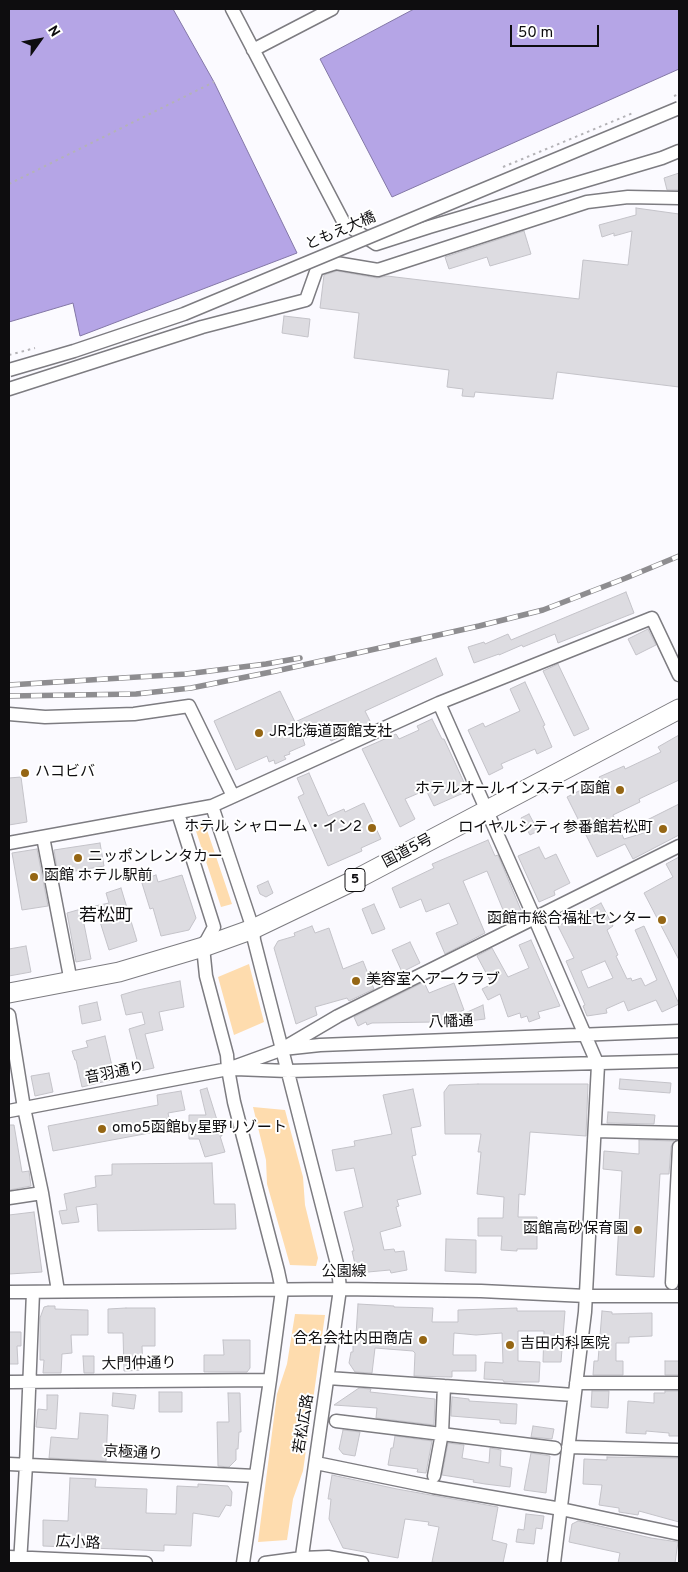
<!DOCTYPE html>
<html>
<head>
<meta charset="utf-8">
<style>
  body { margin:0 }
  #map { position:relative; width:688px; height:1572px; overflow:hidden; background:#fbfaff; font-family:Overpass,sans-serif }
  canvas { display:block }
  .frame { position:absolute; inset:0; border:10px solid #0e0d0f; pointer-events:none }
  .north { position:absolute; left:15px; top:15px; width:50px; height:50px; -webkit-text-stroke:4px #fff; paint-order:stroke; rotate:58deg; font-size:14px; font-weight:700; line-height:20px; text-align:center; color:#0e0d0f }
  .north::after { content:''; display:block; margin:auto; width:18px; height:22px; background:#0e0d0f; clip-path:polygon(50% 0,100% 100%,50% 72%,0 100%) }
  .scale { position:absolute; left:510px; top:25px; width:89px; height:22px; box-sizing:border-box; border:2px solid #0e0d0f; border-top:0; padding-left:6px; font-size:15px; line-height:18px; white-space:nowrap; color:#0e0d0f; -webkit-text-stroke:4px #fff; paint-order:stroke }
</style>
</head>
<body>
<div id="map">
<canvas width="688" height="1572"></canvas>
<div class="frame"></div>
<div class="north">N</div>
<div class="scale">50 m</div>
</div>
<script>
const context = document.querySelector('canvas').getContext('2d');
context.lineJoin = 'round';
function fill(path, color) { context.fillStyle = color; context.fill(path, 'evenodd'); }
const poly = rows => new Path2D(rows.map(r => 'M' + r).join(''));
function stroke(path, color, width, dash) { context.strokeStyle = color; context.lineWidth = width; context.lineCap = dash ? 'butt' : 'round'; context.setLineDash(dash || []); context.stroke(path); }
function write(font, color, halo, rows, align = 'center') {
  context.font = font + ' Overpass,"Noto Sans JP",sans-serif'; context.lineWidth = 4; context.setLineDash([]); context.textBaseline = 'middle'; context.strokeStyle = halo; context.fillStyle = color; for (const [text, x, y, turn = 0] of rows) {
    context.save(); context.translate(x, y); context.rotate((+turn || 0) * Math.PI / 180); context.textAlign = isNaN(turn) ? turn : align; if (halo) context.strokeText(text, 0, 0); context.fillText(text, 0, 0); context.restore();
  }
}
fill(poly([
  [204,821,232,904,221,907,194,825,195,822],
  [249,964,264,1022,234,1035,218,977],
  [253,1107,285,1110,303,1177,305,1205,318,1258,316,1266,290,1265,267,1184,266,1160],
  [295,1314,325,1315,303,1471,293,1499,287,1540,258,1542,277,1394,287,1364]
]), '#fedcae');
const water = poly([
  [9,9,173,9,214,82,297,253,80,336,73,303,9,322,9,9],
  [414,9,679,9,679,69,392,197,320,59,414,9]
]);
fill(water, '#b5a5e6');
stroke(water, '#8377a6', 1);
const building = poly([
  [679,173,679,190,667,190,664,178,679,173],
  [636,208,679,214,679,387,557,372,553,399,475,392,474,397,462,396,463,389,447,387,449,370,354,358,359,313,320,308,324,275,337,271,377,278,387,276,579,299,583,260,628,265,632,231,614,236,614,233,602,237,599,225,636,215,636,208],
  [524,231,531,254,490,266,487,257,449,269,445,257,524,231],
  [284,316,310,319,308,337,282,333,284,316],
  [626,592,634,613,558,643,555,634,523,647,522,645,499,655,499,654,474,663,468,647,484,642,485,644,508,634,511,640,626,592],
  [648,629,656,645,636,655,628,639,648,629],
  [436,658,443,675,365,711,371,723,331,741,325,729,303,739,305,745,289,752,290,754,284,756,286,759,275,764,274,760,269,762,267,756,236,770,214,721,280,691,295,722,436,658],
  [558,664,589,729,574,736,543,671,558,664],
  [525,682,545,725,543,726,552,747,537,754,535,749,501,764,503,768,489,775,468,730,483,723,485,727,520,711,510,689,525,682],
  [432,719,442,739,444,739,468,791,434,806,426,790,405,799,415,819,400,827,362,749,396,734,399,739,419,730,417,726,432,719],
  [679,735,679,780,639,799,640,802,613,815,624,839,647,832,643,822,679,804,679,835,633,859,625,844,597,857,567,797,601,780,599,777,624,766,625,769,661,752,658,747,679,735],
  [309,773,328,816,344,809,345,812,364,803,381,839,361,848,362,851,328,866,298,797,304,794,297,778,309,773],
  [21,777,27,822,9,825,9,778,21,777],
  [529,814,538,831,530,835,521,818,529,814],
  [488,840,495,856,498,855,523,915,508,922,487,871,463,881,485,933,445,954,436,933,458,924,449,903,426,912,421,899,400,908,392,888,434,868,432,864,488,840],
  [100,843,104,866,58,874,54,850,100,843],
  [539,847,545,859,556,854,570,883,554,891,555,895,539,902,518,856,539,847],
  [37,849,48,906,22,910,12,853,37,849],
  [679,857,679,960,644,893,673,877,666,864,679,857],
  [156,875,158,882,182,875,196,918,189,930,161,936,153,908,150,909,141,880,156,875],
  [268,881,273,893,266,897,260,894,257,886,268,881],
  [121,888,137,941,109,950,95,906,109,903,106,893,121,888],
  [601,903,613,926,607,930,618,955,616,956,627,979,631,978,632,981,641,978,645,986,657,980,635,930,644,926,679,1004,662,1012,656,1000,628,1011,624,1001,606,1009,607,1013,587,1016,583,1006,585,1005,566,961,574,958,558,926,601,903],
  [605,961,613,978,588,988,581,971,605,961],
  [374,904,385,929,372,934,362,909,374,904],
  [81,909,91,959,76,962,67,913,81,909],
  [312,926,315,933,329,928,343,969,363,961,374,989,349,1001,347,998,315,1007,317,1015,296,1024,274,948,278,941,295,936,294,933,312,926],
  [531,940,560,1006,538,1012,540,1018,529,1022,527,1016,521,1018,520,1013,508,1017,500,994,488,1000,482,989,492,984,477,956,492,948,508,977,529,968,519,945,531,940],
  [410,942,420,963,402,972,392,950,410,942],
  [26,946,31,972,9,976,9,949,26,946],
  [180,981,184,1007,159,1012,163,1030,145,1034,154,1068,140,1071,129,1029,145,1024,142,1012,126,1015,121,995,138,990,180,981],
  [424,982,429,993,454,983,464,1010,435,1022,372,1023,367,1025,366,1022,358,1026,354,1017,424,982],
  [97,1002,101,1020,82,1024,79,1006,97,1002],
  [483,1005,485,1019,445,1024,445,1022,483,1005],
  [105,1036,115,1079,82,1087,76,1060,75,1060,72,1051,88,1047,86,1041,105,1036],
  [49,1073,53,1092,35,1096,31,1076,49,1073],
  [620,1079,671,1083,670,1093,619,1089,620,1079],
  [478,1084,588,1084,586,1136,530,1132,525,1195,519,1194,518,1217,537,1217,537,1249,517,1249,517,1251,501,1250,502,1236,478,1236,478,1218,503,1218,504,1197,477,1194,481,1152,478,1152,481,1134,445,1134,444,1092,449,1085,478,1084],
  [207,1088,222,1136,220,1136,225,1152,205,1157,199,1139,189,1139,189,1115,206,1115,200,1090,207,1088],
  [413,1089,421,1126,411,1128,416,1155,412,1156,421,1194,397,1200,399,1206,396,1207,401,1226,380,1232,384,1250,394,1249,395,1252,404,1251,407,1270,391,1273,390,1270,357,1273,352,1251,354,1251,344,1212,363,1207,354,1168,336,1171,332,1150,355,1146,354,1141,392,1134,383,1095,413,1089],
  [181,1091,185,1110,168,1113,169,1118,153,1121,155,1132,53,1151,48,1126,158,1105,157,1095,181,1091],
  [608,1112,655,1115,654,1124,607,1123,608,1112],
  [9,1125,14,1125,22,1172,29,1171,31,1186,9,1190,9,1125],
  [639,1140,674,1141,671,1147,669,1174,660,1174,654,1277,616,1275,622,1171,603,1169,604,1151,639,1154,639,1140],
  [212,1163,214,1204,235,1204,236,1229,98,1231,97,1204,76,1207,79,1222,62,1224,59,1211,67,1210,64,1194,96,1187,95,1176,112,1175,112,1164,212,1163],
  [34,1212,42,1272,9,1274,9,1215,34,1212],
  [446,1239,476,1240,476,1273,445,1271,446,1239],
  [358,1304,394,1306,394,1307,433,1308,432,1322,458,1322,458,1310,517,1308,517,1311,565,1311,561,1362,543,1362,544,1331,518,1331,518,1361,540,1362,539,1382,504,1382,503,1380,484,1379,485,1362,503,1363,502,1333,476,1335,454,1333,453,1355,476,1355,476,1371,452,1371,452,1377,414,1376,415,1353,413,1351,375,1348,372,1373,355,1372,349,1363,351,1352,353,1352,353,1335,356,1335,358,1304],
  [48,1306,55,1306,55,1309,88,1310,88,1335,71,1335,72,1353,62,1354,61,1373,43,1373,44,1360,40,1360,40,1318,44,1307,48,1306],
  [126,1308,155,1308,155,1346,142,1346,143,1370,124,1371,123,1333,108,1333,108,1309,126,1308],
  [602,1311,612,1312,612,1314,652,1313,652,1336,629,1337,629,1343,616,1343,616,1361,623,1361,623,1375,593,1375,594,1361,598,1361,602,1311],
  [9,1332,21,1332,21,1346,17,1346,18,1364,9,1364,9,1332],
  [223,1340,250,1340,250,1368,247,1372,204,1372,204,1355,224,1355,223,1340],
  [83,1356,94,1356,94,1373,84,1373,83,1356],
  [665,1361,679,1361,679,1375,665,1375,665,1361],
  [359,1388,371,1389,370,1392,435,1399,434,1425,376,1418,377,1408,334,1405,359,1388],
  [592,1391,609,1391,608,1408,591,1407,592,1391],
  [665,1391,679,1391,679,1436,669,1436,669,1433,646,1431,646,1434,626,1433,628,1401,654,1403,654,1393,665,1393,665,1391],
  [159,1392,182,1392,182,1412,159,1412,159,1392],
  [113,1393,136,1395,134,1409,112,1406,113,1393],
  [228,1393,240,1393,241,1432,239,1432,238,1449,236,1449,236,1460,229,1467,218,1466,217,1422,229,1422,228,1393],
  [47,1395,58,1395,56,1429,36,1427,38,1409,47,1410,47,1395],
  [452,1397,469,1399,469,1401,517,1404,516,1424,500,1423,500,1420,451,1416,452,1397],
  [80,1413,108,1415,106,1461,49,1458,51,1437,78,1439,80,1413],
  [533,1426,554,1429,552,1439,531,1437,533,1426],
  [343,1430,360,1432,355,1456,343,1454,339,1449,343,1430],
  [395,1436,432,1441,426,1473,417,1472,418,1469,388,1465,391,1448,393,1448,395,1436],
  [448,1443,464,1445,462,1458,489,1463,490,1448,501,1450,500,1466,512,1468,510,1487,485,1484,473,1482,474,1480,442,1475,448,1443],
  [531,1453,550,1456,546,1493,524,1490,531,1453],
  [607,1457,679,1458,679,1522,639,1511,638,1515,619,1512,619,1508,599,1505,602,1485,583,1484,584,1459,607,1460,607,1457],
  [332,1475,397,1489,498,1507,492,1540,507,1544,503,1563,439,1563,432,1562,439,1527,428,1525,429,1522,405,1519,398,1558,343,1548,329,1519,331,1499,328,1499,332,1475],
  [70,1478,96,1479,95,1487,147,1489,146,1513,176,1514,177,1486,198,1487,198,1484,228,1486,232,1492,231,1506,226,1505,219,1517,193,1513,191,1546,164,1545,164,1551,43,1546,43,1520,68,1521,70,1478],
  [526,1514,544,1516,542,1529,536,1528,534,1544,516,1542,518,1529,524,1530,526,1514],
  [578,1521,651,1538,678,1542,675,1563,618,1563,620,1553,569,1542,572,1524,578,1521]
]);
fill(building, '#dddce1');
stroke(building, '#c4c3c9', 1);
const minor = poly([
  [232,9,344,223,376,244,429,227,662,158,679,151],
  [253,50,332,9],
  [9,389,202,327,306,300,317,269,336,263,378,270,587,202,628,197,679,198],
  [439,703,534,917,598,1065,585,1312,554,1563],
  [9,714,45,717,134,714,189,706,233,796],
  [212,806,253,929,254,940,338,1268,340,1289,301,1563],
  [178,813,214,927,203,947,206,976,227,1055,228,1069,234,1102,278,1271,282,1290,270,1380,243,1563],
  [43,837,71,982],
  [9,843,212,806,439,703,652,618,679,675],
  [9,1015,24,1108,42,1193,58,1291],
  [287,1046,338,1016,679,846],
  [235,1069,288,1071,679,1061],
  [9,1111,228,1069,283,1049,320,1045,679,1031],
  [595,1131,679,1133],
  [9,1198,42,1193],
  [672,1283,679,1147],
  [9,1292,340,1289,481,1291,586,1296,679,1296],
  [328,1378,574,1395],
  [9,1382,270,1380],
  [576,1383,679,1383],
  [336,1421,555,1448],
  [568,1447,679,1450],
  [316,1463,433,1487,561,1509,679,1534],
  [9,1464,255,1476],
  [434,1476,442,1433,444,1386],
  [9,1557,146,1563],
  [20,1563,26,1465,33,1292],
  [265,1563,302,1558,328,1557,362,1563]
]);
const highway = poly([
  [9,993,119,972,203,947,253,929,351,882,679,709]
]);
stroke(minor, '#7d7c81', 15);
stroke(highway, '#7d7c81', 21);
stroke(poly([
  [9,184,214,82]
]), '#b4b3b7', 2, [2.5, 4]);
stroke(minor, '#fff', 12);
stroke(highway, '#fff', 19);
const rail = poly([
  [9,685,186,674,266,664,300,658],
  [9,696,136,694,191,688,276,671,479,626,543,610,626,578,679,556]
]);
stroke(rail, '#8e8d90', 5.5);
stroke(rail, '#fff', 4, [11]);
const minorBridge = poly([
  [9,370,74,351,184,314,679,108]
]);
stroke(minorBridge, '#7d7c81', 15, []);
stroke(poly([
  [674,96,679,94],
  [503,167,633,113],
  [9,355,35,348]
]), '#b4b3b7', 2, [2.5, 4]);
stroke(minorBridge, '#fff', 12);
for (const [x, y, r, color] of [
  [259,733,5,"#956614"],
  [25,773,5,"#956614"],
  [620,790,5,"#956614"],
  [372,828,5,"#956614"],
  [663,829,5,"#956614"],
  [78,858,5,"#956614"],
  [34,877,5,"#956614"],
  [662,920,5,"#956614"],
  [356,981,5,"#956614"],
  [102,1129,5,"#956614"],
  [638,1230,5,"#956614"],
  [423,1340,5,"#956614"],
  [510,1345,5,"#956614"]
]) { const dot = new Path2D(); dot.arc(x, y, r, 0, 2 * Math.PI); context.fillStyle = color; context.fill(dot); stroke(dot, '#fff', 2); }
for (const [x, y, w] of [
  [355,880,20]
]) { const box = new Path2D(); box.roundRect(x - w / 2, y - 11.5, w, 23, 4); context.fillStyle = '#fff'; context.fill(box); stroke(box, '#0e0d0f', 1); }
write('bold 14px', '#0e0d0f', null, [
  ["5",355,880]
]);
write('15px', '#0e0d0f', '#fff', [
  ["ともえ大橋",341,232,-23],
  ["国道5号",408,852,-28],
  ["八幡通",451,1023,-2],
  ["音羽通り",115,1074,-11],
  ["公園線",344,1273],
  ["大門仲通り",139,1365,-1],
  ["若松広路",305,1424,-81],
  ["京極通り",133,1454,3],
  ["広小路",78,1544,3]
]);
write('15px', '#0e0d0f', '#fff', [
  ["JR北海道函館支社",269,733],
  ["ハコビバ",35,773],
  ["ホテルオールインステイ函館",610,790,"right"],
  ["ホテル シャローム・イン2",362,828,"right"],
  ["ロイヤルシティ参番館若松町",653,829,"right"],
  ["ニッポンレンタカー",88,858],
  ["函館 ホテル駅前",44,877],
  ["函館市総合福祉センター",652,920,"right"],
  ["美容室ヘアークラブ",366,981],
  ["omo5函館by星野リゾート",112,1129],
  ["函館高砂保育園",628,1230,"right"],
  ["合名会社内田商店",413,1340,"right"],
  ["吉田内科医院",520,1345]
], 'left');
write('18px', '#0e0d0f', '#fff', [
  ["若松町",106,917]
]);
</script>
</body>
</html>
